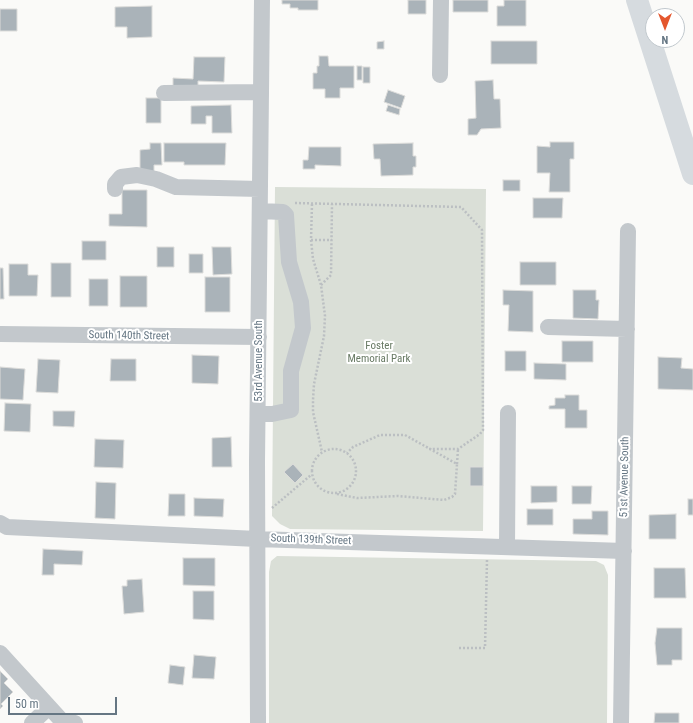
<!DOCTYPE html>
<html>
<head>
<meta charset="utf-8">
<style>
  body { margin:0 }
  #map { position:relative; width:693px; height:723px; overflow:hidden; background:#fafaf8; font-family:"Roboto Condensed",sans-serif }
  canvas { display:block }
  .north { position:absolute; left:645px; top:8px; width:40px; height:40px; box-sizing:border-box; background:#fff; border:1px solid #c1c8cd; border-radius:50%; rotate:180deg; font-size:11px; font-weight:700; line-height:16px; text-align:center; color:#657683 }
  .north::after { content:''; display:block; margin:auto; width:14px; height:18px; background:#e4572e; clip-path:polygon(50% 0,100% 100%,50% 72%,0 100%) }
  .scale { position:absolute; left:8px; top:697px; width:109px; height:18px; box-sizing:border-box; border:2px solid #657683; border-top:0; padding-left:5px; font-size:12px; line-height:14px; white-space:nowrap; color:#657683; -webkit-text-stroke:3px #fff; paint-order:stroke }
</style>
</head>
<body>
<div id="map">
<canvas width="693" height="723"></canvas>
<div class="north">N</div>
<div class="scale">50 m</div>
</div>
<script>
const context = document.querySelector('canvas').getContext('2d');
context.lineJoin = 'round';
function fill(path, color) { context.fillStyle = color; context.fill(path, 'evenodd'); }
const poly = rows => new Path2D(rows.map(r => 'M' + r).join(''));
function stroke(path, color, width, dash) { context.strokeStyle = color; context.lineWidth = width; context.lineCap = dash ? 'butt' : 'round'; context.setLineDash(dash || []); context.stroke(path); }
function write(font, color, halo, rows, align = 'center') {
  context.font = font + ' "Roboto Condensed",sans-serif'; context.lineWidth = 4; context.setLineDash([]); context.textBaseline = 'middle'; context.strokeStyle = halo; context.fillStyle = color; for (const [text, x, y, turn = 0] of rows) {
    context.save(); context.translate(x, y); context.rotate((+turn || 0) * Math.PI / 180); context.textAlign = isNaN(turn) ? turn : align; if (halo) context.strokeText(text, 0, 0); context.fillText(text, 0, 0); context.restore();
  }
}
fill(poly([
  [275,187,486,189,483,531,290,529,280,524,272,516],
  [277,556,596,561,604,565,608,575,607,723,269,723,269,572,271,561]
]), '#dadfd7');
const building = poly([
  [282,0,318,0,318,10,298,10,298,8,290,8,290,4,282,4,282,0],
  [408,0,426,0,426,14,408,14,408,0],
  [453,0,488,0,488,12,453,12,453,0],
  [504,0,526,0,526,26,497,26,497,6,504,6,504,0],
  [152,6,152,37,127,38,127,27,115,27,115,7,152,6],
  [0,9,17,9,17,31,0,31,0,9],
  [384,41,384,49,377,49,377,42,384,41],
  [491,41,537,41,537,64,491,64,491,41],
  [319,56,328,56,329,66,354,66,354,88,340,88,340,98,325,98,325,89,313,89,313,73,317,73,317,66,319,66,319,56],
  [194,57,225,57,224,82,198,81,198,90,173,90,173,78,193,79,194,57],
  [357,66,362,66,362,80,357,80,357,66],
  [363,67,370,67,370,83,363,83,363,67],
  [493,80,494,99,500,99,501,128,481,129,477,135,468,135,468,119,476,118,475,81,493,80],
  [388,90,405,96,401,108,384,102,388,90],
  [146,98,161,98,161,123,146,123,146,98],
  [231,105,232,133,212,133,212,116,206,116,206,124,191,124,191,106,231,105],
  [388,105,400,109,399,115,386,111,388,105],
  [550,142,574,142,574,159,570,159,570,192,549,192,550,173,537,173,537,146,550,147,550,142],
  [150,143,161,143,162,165,154,165,154,172,140,172,140,150,150,149,150,143],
  [164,143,226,143,225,165,184,165,184,162,164,162,164,143],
  [413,143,413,156,416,156,416,167,413,167,413,175,381,176,380,159,374,159,373,144,413,143],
  [309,147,341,147,341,166,315,165,315,169,303,169,303,160,308,160,309,147],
  [503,180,520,180,520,191,503,191,503,180],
  [122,190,147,190,147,227,109,226,109,214,122,214,122,190],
  [533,198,563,198,562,218,533,218,533,198],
  [82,241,106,241,106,260,82,260,82,241],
  [157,247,174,247,174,267,157,267,157,247],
  [212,247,231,247,232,274,213,275,212,247],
  [189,254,203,254,203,273,189,273,189,254],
  [520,262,556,262,556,285,520,285,520,262],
  [51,263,71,263,71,297,51,297,51,263],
  [9,264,28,264,28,275,38,275,37,296,9,296,9,264],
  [0,268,3,268,4,299,0,299,0,268],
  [120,276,147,276,147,307,120,307,120,276],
  [205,277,230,277,230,312,205,312,205,277],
  [89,279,108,279,108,306,89,306,89,279],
  [503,290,533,291,533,332,508,331,509,305,503,305,503,290],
  [573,290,596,290,596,300,599,300,598,319,573,318,573,290],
  [562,341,593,341,593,362,562,362,562,341],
  [505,351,526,351,526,371,505,371,505,351],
  [192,355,219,356,218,384,192,383,192,355],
  [658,357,682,358,681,368,693,369,693,390,658,389,658,357],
  [38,359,60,360,58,393,36,392,38,359],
  [111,359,136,359,136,381,110,381,111,359],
  [534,363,566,364,566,380,534,379,534,363],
  [0,367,25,369,23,400,0,399,0,367],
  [565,395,579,395,579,410,587,410,587,428,565,428,565,409,549,409,549,406,555,405,555,398,565,398,565,395],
  [5,403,31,404,30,432,4,431,5,403],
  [53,411,75,411,74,427,53,426,53,411],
  [231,437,232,467,212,467,212,438,231,437],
  [95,439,124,440,123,468,94,467,95,439],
  [293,464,303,475,295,483,284,472,293,464],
  [470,467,483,467,483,486,470,486,470,467],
  [96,482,116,483,115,519,95,518,96,482],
  [531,486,557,486,557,502,531,503,531,486],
  [572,486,592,486,591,504,572,504,572,486],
  [169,494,185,494,185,516,168,516,169,494],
  [194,498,224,499,223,517,194,516,194,498],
  [688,499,693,499,693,515,688,515,688,499],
  [527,509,553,509,553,525,527,525,527,509],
  [592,511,608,511,608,535,573,534,573,519,592,519,592,511],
  [676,514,676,539,649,539,649,515,676,514],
  [43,549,83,551,82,565,54,564,54,575,42,575,43,549],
  [183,558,215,558,215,586,183,585,183,558],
  [654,568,685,568,686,598,654,598,654,568],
  [142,579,144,612,124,614,122,586,127,586,127,580,142,579],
  [193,591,214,591,214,620,193,619,193,591],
  [657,628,682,628,682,660,672,660,672,665,657,665,655,643,657,628],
  [194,655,216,657,214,679,192,678,194,655],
  [170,665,185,667,183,685,168,683,170,665],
  [0,671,8,679,4,683,13,692,1,704,3,706,0,709,0,671],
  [655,713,679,713,679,723,654,723,655,713]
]);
fill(building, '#aab3b9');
stroke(building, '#dcdcda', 1);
stroke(poly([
  [295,203,461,207,482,230,483,430,480,434,458,449,429,449],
  [312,204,311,240,313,259,321,285,325,316,324,336,314,384,313,400,313,412,322,452],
  [311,240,332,240],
  [321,285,331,275,332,204],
  '312 471a22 22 0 1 1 44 0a22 22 0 1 1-44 0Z',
  [457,464,458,449],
  [337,494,357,498,398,496,444,500,452,497,455,494,457,464,405,435,380,435,353,447,347,453],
  [272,508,311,475],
  [459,648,485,648,487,560]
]), '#bbbfc2', 2.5, [2, 2]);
stroke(poly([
  [440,75,441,0],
  [164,93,261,92],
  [115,189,115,184,121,177,137,175,156,179,176,187,260,189],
  [548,327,627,329],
  [0,334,259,337],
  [258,414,272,414,291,410,291,371,303,328,301,302,289,262,286,215,283,212,260,211],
  [0,523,7,527,257,539,624,551],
  [507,547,508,413],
  [0,653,61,720,75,723],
  [32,723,49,707],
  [258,723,257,461,262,0],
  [621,723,628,231]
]), '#c3c8cc', 16);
stroke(poly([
  [637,0,693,174]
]), '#d6dbdf', 22);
write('11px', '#657683', '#fff', [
  ["South 140th Street",129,336,1],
  ["53rd Avenue South",259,361,-90],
  ["51st Avenue South",625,477,-89],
  ["South 139th Street",311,540,2]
]);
write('11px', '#687a64', '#fff', [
  ["Foster",379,346],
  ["Memorial Park",379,359]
]);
</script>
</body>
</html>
